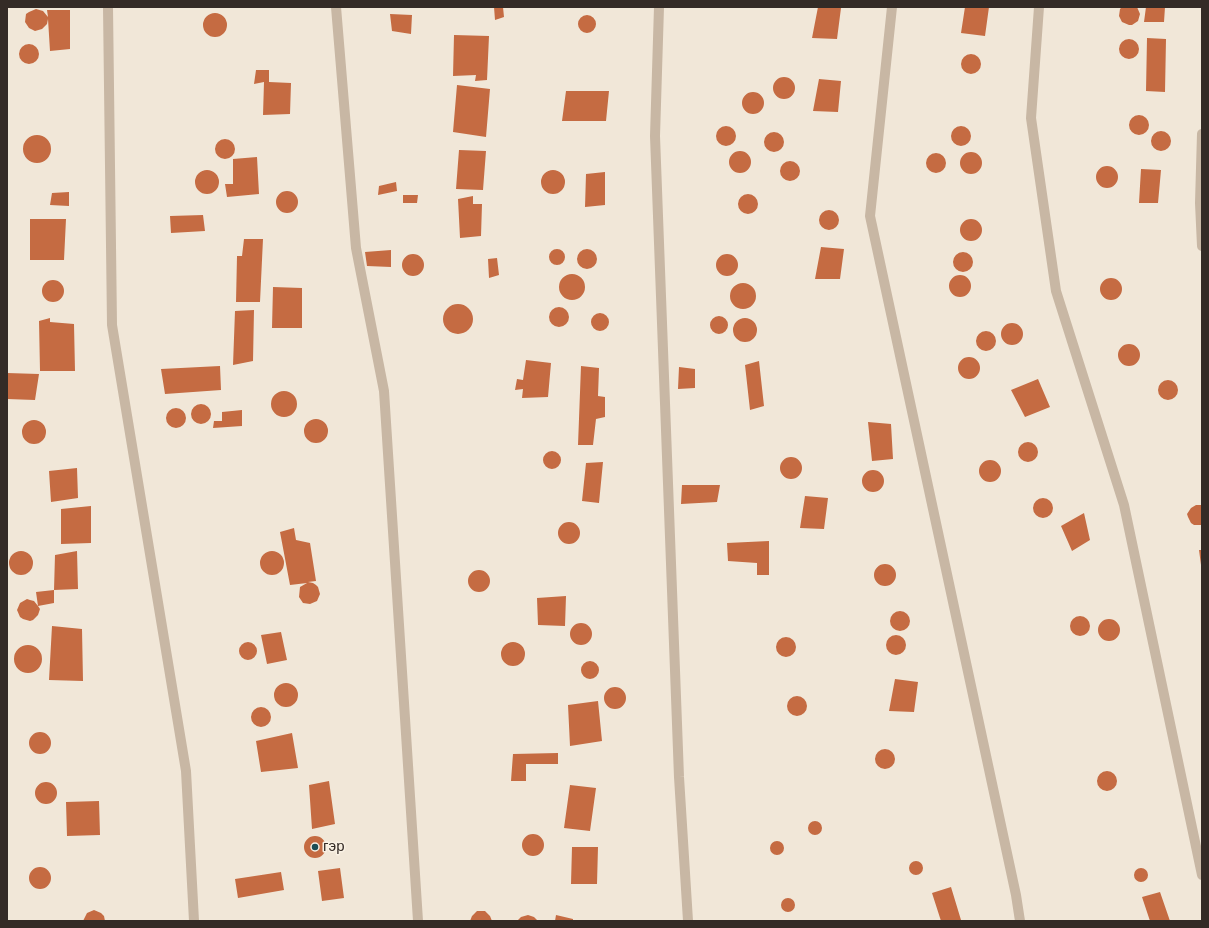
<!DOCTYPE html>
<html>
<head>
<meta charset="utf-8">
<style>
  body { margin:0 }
  #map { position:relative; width:1209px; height:928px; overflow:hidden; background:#f1e7d8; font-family:"Space Grotesk",sans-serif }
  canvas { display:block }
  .frame { position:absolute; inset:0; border:8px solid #342b26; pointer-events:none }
</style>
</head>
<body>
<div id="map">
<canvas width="1209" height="928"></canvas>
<div class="frame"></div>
</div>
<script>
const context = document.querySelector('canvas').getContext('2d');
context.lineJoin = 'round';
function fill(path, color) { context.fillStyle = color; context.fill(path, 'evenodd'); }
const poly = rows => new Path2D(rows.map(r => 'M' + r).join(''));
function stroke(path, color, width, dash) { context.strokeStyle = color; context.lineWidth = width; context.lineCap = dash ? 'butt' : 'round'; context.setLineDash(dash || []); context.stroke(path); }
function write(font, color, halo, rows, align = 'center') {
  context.font = font + ' "Space Grotesk",sans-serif'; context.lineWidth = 3; context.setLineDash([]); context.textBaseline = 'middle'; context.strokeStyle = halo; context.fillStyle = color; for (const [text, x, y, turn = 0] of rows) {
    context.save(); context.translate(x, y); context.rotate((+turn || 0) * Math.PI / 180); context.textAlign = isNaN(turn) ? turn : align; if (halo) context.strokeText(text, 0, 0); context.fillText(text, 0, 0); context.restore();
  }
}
fill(poly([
  [494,7,503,7,504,17,495,20],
  [818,7,841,8,837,39,812,38],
  [965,7,989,7,985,36,961,33],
  [1122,7,1137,7,1140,14,1138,21,1132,25,1129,25,1122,22,1119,16,1120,9],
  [1146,7,1165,7,1164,22,1144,22],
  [36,9,43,11,48,17,47,10,70,10,70,49,50,51,48,19,47,24,42,29,35,31,29,28,25,22,26,14,29,12],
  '203 25a12 12 0 1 1 24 0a12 12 0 1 1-24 0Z',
  [390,14,412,15,411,34,392,31],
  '578 24a9 9 0 1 1 18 0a9 9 0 1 1-18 0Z',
  [454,35,489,36,487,80,475,81,476,75,453,76],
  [1147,38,1166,39,1165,92,1146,91],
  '1119 49a10 10 0 1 1 20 0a10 10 0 1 1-20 0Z',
  '19 54a10 10 0 1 1 20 0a10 10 0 1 1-20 0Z',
  '961 64a10 10 0 1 1 20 0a10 10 0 1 1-20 0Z',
  [256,70,269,70,269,82,291,83,290,114,263,115,264,82,254,84],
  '773 88a11 11 0 1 1 22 0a11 11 0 1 1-22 0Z',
  [819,79,841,81,838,112,813,111],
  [457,85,490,89,486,137,453,132],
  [566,91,609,91,606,121,562,121],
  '742 103a11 11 0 1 1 22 0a11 11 0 1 1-22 0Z',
  '1129 125a10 10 0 1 1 20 0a10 10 0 1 1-20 0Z',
  '716 136a10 10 0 1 1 20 0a10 10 0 1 1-20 0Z',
  '951 136a10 10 0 1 1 20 0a10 10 0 1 1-20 0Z',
  '1151 141a10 10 0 1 1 20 0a10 10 0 1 1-20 0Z',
  '764 142a10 10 0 1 1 20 0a10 10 0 1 1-20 0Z',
  '23 149a14 14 0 1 1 28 0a14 14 0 1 1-28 0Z',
  '215 149a10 10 0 1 1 20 0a10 10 0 1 1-20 0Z',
  [459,150,486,151,483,190,456,189],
  '729 162a11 11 0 1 1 22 0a11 11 0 1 1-22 0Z',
  '960 163a11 11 0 1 1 22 0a11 11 0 1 1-22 0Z',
  '926 163a10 10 0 1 1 20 0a10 10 0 1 1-20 0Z',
  [257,157,259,194,227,197,225,184,233,184,233,159],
  '780 171a10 10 0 1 1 20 0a10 10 0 1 1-20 0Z',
  '1096 177a11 11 0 1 1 22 0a11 11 0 1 1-22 0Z',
  [1141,169,1161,170,1158,203,1139,203],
  '195 182a12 12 0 1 1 24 0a12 12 0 1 1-24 0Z',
  '541 182a12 12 0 1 1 24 0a12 12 0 1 1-24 0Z',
  [605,172,605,205,585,207,586,174],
  [396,182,397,191,378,195,379,186],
  '276 202a11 11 0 1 1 22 0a11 11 0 1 1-22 0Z',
  [69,192,69,206,50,205,52,193],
  '738 204a10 10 0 1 1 20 0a10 10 0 1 1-20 0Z',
  [403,195,418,195,417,203,403,203],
  [473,196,473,204,482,204,481,236,460,238,458,199],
  '819 220a10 10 0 1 1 20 0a10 10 0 1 1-20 0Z',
  [203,215,205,231,171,233,170,216],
  [30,219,66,219,64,260,30,260],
  '960 230a11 11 0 1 1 22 0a11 11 0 1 1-22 0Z',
  [244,239,263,239,260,302,236,302,237,256,242,256],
  [821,247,844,249,840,279,815,279],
  '549 257a8 8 0 1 1 16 0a8 8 0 1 1-16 0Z',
  '577 259a10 10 0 1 1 20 0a10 10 0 1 1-20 0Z',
  [391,250,391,267,367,266,365,252],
  '953 262a10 10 0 1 1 20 0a10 10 0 1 1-20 0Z',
  '716 265a11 11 0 1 1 22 0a11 11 0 1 1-22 0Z',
  '402 265a11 11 0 1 1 22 0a11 11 0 1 1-22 0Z',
  [497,258,499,275,489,278,488,259],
  '559 287a13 13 0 1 1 26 0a13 13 0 1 1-26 0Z',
  '949 286a11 11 0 1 1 22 0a11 11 0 1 1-22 0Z',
  '1100 289a11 11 0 1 1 22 0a11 11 0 1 1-22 0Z',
  '42 291a11 11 0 1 1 22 0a11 11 0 1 1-22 0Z',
  '730 296a13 13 0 1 1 26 0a13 13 0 1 1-26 0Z',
  [273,287,302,288,302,328,272,328],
  '443 319a15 15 0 1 1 30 0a15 15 0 1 1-30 0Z',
  '549 317a10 10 0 1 1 20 0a10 10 0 1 1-20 0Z',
  [254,310,253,361,233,365,235,311],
  '591 322a9 9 0 1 1 18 0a9 9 0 1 1-18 0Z',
  '710 325a9 9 0 1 1 18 0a9 9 0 1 1-18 0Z',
  '733 330a12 12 0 1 1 24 0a12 12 0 1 1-24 0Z',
  [50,318,50,322,74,324,75,371,40,371,39,321],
  '1001 334a11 11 0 1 1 22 0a11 11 0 1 1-22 0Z',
  '976 341a10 10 0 1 1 20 0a10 10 0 1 1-20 0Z',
  '1118 355a11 11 0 1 1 22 0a11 11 0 1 1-22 0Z',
  '958 368a11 11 0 1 1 22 0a11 11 0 1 1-22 0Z',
  [526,360,551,363,548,397,522,398,523,389,515,390,517,379,523,380],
  [759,361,764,406,750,410,745,365],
  [220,366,221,390,165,394,161,369],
  [581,366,599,368,598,396,605,397,605,417,596,419,593,445,578,445],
  [679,367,695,369,695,388,678,389],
  [7,373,39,374,35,400,7,399],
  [1038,379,1050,407,1025,417,1011,390],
  '1158 390a10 10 0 1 1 20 0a10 10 0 1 1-20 0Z',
  '271 404a13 13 0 1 1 26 0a13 13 0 1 1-26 0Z',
  '191 414a10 10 0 1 1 20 0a10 10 0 1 1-20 0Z',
  '166 418a10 10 0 1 1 20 0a10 10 0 1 1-20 0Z',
  [242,410,242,426,213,428,214,421,222,421,222,412],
  '304 431a12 12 0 1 1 24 0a12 12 0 1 1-24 0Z',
  '22 432a12 12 0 1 1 24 0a12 12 0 1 1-24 0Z',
  [868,422,891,424,893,459,872,461],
  '1018 452a10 10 0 1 1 20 0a10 10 0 1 1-20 0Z',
  '543 460a9 9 0 1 1 18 0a9 9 0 1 1-18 0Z',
  '780 468a11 11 0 1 1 22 0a11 11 0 1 1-22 0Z',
  '979 471a11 11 0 1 1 22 0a11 11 0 1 1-22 0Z',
  [603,462,599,503,582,501,586,463],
  [77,468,78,498,51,502,49,471],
  '862 481a11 11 0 1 1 22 0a11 11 0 1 1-22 0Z',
  [682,485,720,485,717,502,681,504],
  [805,496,828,498,824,529,800,528],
  '1033 508a10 10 0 1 1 20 0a10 10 0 1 1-20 0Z',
  [1196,505,1202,505,1202,525,1194,525,1191,523,1188,517,1187,514,1191,508],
  [91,506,91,543,61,544,61,509],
  [1084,513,1090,540,1072,551,1061,526],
  '558 533a11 11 0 1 1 22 0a11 11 0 1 1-22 0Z',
  [294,528,296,540,310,543,316,581,308,582,313,583,316,585,318,587,320,594,317,601,310,604,303,603,299,597,300,587,307,583,290,585,280,532],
  [769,541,769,575,757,575,757,563,728,561,727,543],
  [1199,550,1202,550,1202,564,1201,565],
  '9 563a12 12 0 1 1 24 0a12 12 0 1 1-24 0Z',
  [77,551,78,589,54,590,54,603,38,606,40,609,38,615,33,620,30,621,23,619,20,617,17,610,20,603,27,599,30,600,34,601,38,606,36,592,54,590,55,555],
  '260 563a12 12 0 1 1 24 0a12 12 0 1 1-24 0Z',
  '874 575a11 11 0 1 1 22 0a11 11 0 1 1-22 0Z',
  '468 581a11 11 0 1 1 22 0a11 11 0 1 1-22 0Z',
  [566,596,565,626,538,625,537,598],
  '890 621a10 10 0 1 1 20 0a10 10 0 1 1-20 0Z',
  '1070 626a10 10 0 1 1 20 0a10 10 0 1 1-20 0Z',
  '1098 630a11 11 0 1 1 22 0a11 11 0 1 1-22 0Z',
  '570 634a11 11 0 1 1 22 0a11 11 0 1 1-22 0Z',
  [52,626,82,629,83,681,49,680],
  [281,632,287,660,267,664,261,635],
  '886 645a10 10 0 1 1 20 0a10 10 0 1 1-20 0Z',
  '776 647a10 10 0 1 1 20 0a10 10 0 1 1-20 0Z',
  '239 651a9 9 0 1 1 18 0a9 9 0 1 1-18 0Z',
  '501 654a12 12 0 1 1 24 0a12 12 0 1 1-24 0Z',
  '14 659a14 14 0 1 1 28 0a14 14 0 1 1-28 0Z',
  '581 670a9 9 0 1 1 18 0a9 9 0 1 1-18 0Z',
  [895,679,918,682,914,712,889,711],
  '274 695a12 12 0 1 1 24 0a12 12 0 1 1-24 0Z',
  '604 698a11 11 0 1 1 22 0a11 11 0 1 1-22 0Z',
  '787 706a10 10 0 1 1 20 0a10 10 0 1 1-20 0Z',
  [598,701,602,741,570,746,568,705],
  '251 717a10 10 0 1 1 20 0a10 10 0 1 1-20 0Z',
  '29 743a11 11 0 1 1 22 0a11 11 0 1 1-22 0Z',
  [292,733,298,768,261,772,256,741],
  '875 759a10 10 0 1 1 20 0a10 10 0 1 1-20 0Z',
  [558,753,558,764,526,764,526,781,511,781,513,754],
  '1097 781a10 10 0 1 1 20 0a10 10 0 1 1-20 0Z',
  [329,781,335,824,312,829,309,785],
  '35 793a11 11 0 1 1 22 0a11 11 0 1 1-22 0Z',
  [570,785,596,788,590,831,564,828],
  [99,801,100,835,67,836,66,802],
  '808 828a7 7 0 1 1 14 0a7 7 0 1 1-14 0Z',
  '522 845a11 11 0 1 1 22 0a11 11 0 1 1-22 0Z',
  '304 847a11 11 0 1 1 22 0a11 11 0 1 1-22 0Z',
  '770 848a7 7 0 1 1 14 0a7 7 0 1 1-14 0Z',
  [572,847,598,847,597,884,571,884],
  '909 868a7 7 0 1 1 14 0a7 7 0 1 1-14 0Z',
  '29 878a11 11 0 1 1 22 0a11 11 0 1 1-22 0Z',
  [340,868,344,898,322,901,318,871],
  '1134 875a7 7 0 1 1 14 0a7 7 0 1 1-14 0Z',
  [281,872,284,890,238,898,235,879],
  [951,887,961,920,958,921,941,921,932,893],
  [1160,892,1170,921,1150,921,1142,897],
  '781 905a7 7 0 1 1 14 0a7 7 0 1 1-14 0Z',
  [94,910,101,913,104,916,105,921,83,921,87,913],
  [477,911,485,911,490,916,492,921,470,921,472,916],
  [528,915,534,917,538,921,517,921,521,917],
  [556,915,573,919,573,921,555,921]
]), '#c56b42');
stroke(poly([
  [108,7,112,325,186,771,194,921],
  [336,7,356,248,384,391,418,921],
  [659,7,655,136,679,777,688,921],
  [892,7,870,216,1016,895,1020,921],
  [1039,7,1031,118,1056,291,1124,505,1202,875],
  [1202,134,1200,203,1202,246]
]), '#c8b7a4', 10);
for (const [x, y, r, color] of [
  [315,847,4,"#1c4d55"]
]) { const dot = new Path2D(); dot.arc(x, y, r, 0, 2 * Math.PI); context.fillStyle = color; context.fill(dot); stroke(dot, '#f9f1e4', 1.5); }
write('15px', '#342b26', '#f9f1e4', [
  ["гэр",323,847]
], 'left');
</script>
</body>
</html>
